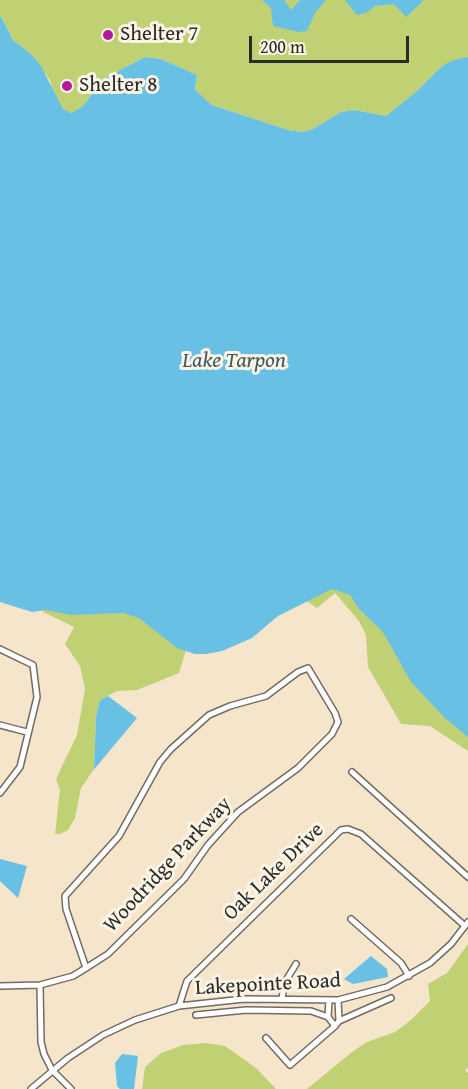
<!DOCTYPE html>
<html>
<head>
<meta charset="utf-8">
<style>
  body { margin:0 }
  #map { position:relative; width:468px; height:1089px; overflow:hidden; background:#f5e5cb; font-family:"Gentium Book Plus",serif }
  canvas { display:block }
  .scale { position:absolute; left:249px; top:36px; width:160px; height:27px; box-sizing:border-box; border:3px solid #2b2b2b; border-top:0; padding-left:8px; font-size:18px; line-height:21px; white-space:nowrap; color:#2b2b2b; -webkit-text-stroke:4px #fcf5e5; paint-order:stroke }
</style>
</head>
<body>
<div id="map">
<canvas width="468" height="1089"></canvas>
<div class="scale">200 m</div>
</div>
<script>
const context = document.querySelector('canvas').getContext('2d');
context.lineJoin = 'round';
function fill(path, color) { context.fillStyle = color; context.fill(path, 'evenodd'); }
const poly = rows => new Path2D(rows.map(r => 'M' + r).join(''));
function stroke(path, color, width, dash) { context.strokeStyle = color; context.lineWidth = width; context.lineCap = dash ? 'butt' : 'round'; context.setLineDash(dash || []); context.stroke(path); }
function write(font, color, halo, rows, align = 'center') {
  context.font = font + ' "Gentium Book Plus",serif'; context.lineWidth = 6; context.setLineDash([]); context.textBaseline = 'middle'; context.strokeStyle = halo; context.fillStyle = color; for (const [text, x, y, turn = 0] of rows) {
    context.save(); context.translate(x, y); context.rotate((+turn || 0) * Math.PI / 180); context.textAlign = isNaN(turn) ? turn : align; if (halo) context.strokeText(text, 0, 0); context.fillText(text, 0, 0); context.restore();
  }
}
fill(poly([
  [0,0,468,0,468,57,442,66,417,91,386,116,354,110,341,112,313,129,303,132,288,130,212,105,195,90,197,75,161,59,145,57,105,78,82,107,71,113,63,109,54,96,50,80,31,54,13,40,0,15],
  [334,561,468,729,468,751,430,726,401,724,368,667,366,635,359,621,335,593,317,608,305,600,265,621],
  [114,597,186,650,179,673,137,690,117,691,100,700,96,717,94,769,81,788,75,818,68,830,60,834,55,834,60,790,56,779,77,735,85,689,80,666,65,644,74,627,43,612,43,605],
  [468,944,468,1068,465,1070,468,1073,468,1089,307,1089,352,1052,367,1042,395,1032,411,1020,430,1001,428,984,447,973],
  [207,1043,225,1046,256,1068,276,1089,142,1089,145,1067,161,1053,183,1045]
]), '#c0d174');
fill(poly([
  [262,0,284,0,291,10,300,0,326,0,315,13,307,31,298,32,273,26,271,8],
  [345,0,424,0,406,17,394,4,375,6,368,12,357,15],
  [0,15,13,40,31,54,41,66,63,109,71,113,82,107,105,78,145,57,161,59,197,75,195,90,212,105,288,130,303,132,313,129,341,112,354,110,386,116,417,91,442,66,454,60,468,57,468,737,445,718,411,682,383,632,359,609,350,595,332,589,278,616,252,638,222,651,206,654,195,654,177,648,139,618,123,613,71,615,46,610,32,612,0,602],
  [108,696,137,718,91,773,94,769,96,717,100,700],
  [0,859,27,866,18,898,0,881],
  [371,956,387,969,388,977,353,984,344,979],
  [122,1054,138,1056,134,1089,120,1089,117,1086,115,1063]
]), '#68c0e5');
const street = poly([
  [0,649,33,665,37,697,20,767,0,793],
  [0,725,27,732],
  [352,772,468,877],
  [351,919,401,963,409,976],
  [40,985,41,1042,44,1054,52,1070,71,1089],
  [0,986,40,985,73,976,86,968,108,954,184,879,208,845,238,812,298,768,332,734,338,722,335,713,308,668,298,672,266,696,230,706,209,715,171,749,160,762,119,836,65,896,66,909,86,968],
  [282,998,285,982,296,964],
  [338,1000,339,1021],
  [179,1006,187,981,341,830,348,829,361,834,465,926],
  [196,1015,246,1010,311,1011,328,1017,335,1026,339,1021,391,998],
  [328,1017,329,1000],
  [266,1038,290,1065,335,1026],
  [31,1089,68,1058,103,1035,135,1020,179,1006,244,999,338,1000,387,987,430,963,451,944,468,922]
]);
stroke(street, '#726c63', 8);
stroke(street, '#fff', 5);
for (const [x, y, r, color] of [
  [108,35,6,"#b5179e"],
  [67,86,6,"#b5179e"]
]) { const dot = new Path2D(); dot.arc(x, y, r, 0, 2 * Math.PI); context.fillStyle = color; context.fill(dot); stroke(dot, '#fcf5e5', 2); }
write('21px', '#2b2b2b', '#fcf5e5', [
  ["Shelter 7",120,35],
  ["Shelter 8",79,86]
], 'left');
write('21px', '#2b2b2b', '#fcf5e5', [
  ["Woodridge Parkway",168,865,-47],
  ["Oak Lake Drive",274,872,-44],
  ["Lakepointe Road",268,985,-3]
]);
write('italic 22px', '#3d5863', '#fcf5e5', [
  ["Lake Tarpon",234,361]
]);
</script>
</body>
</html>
